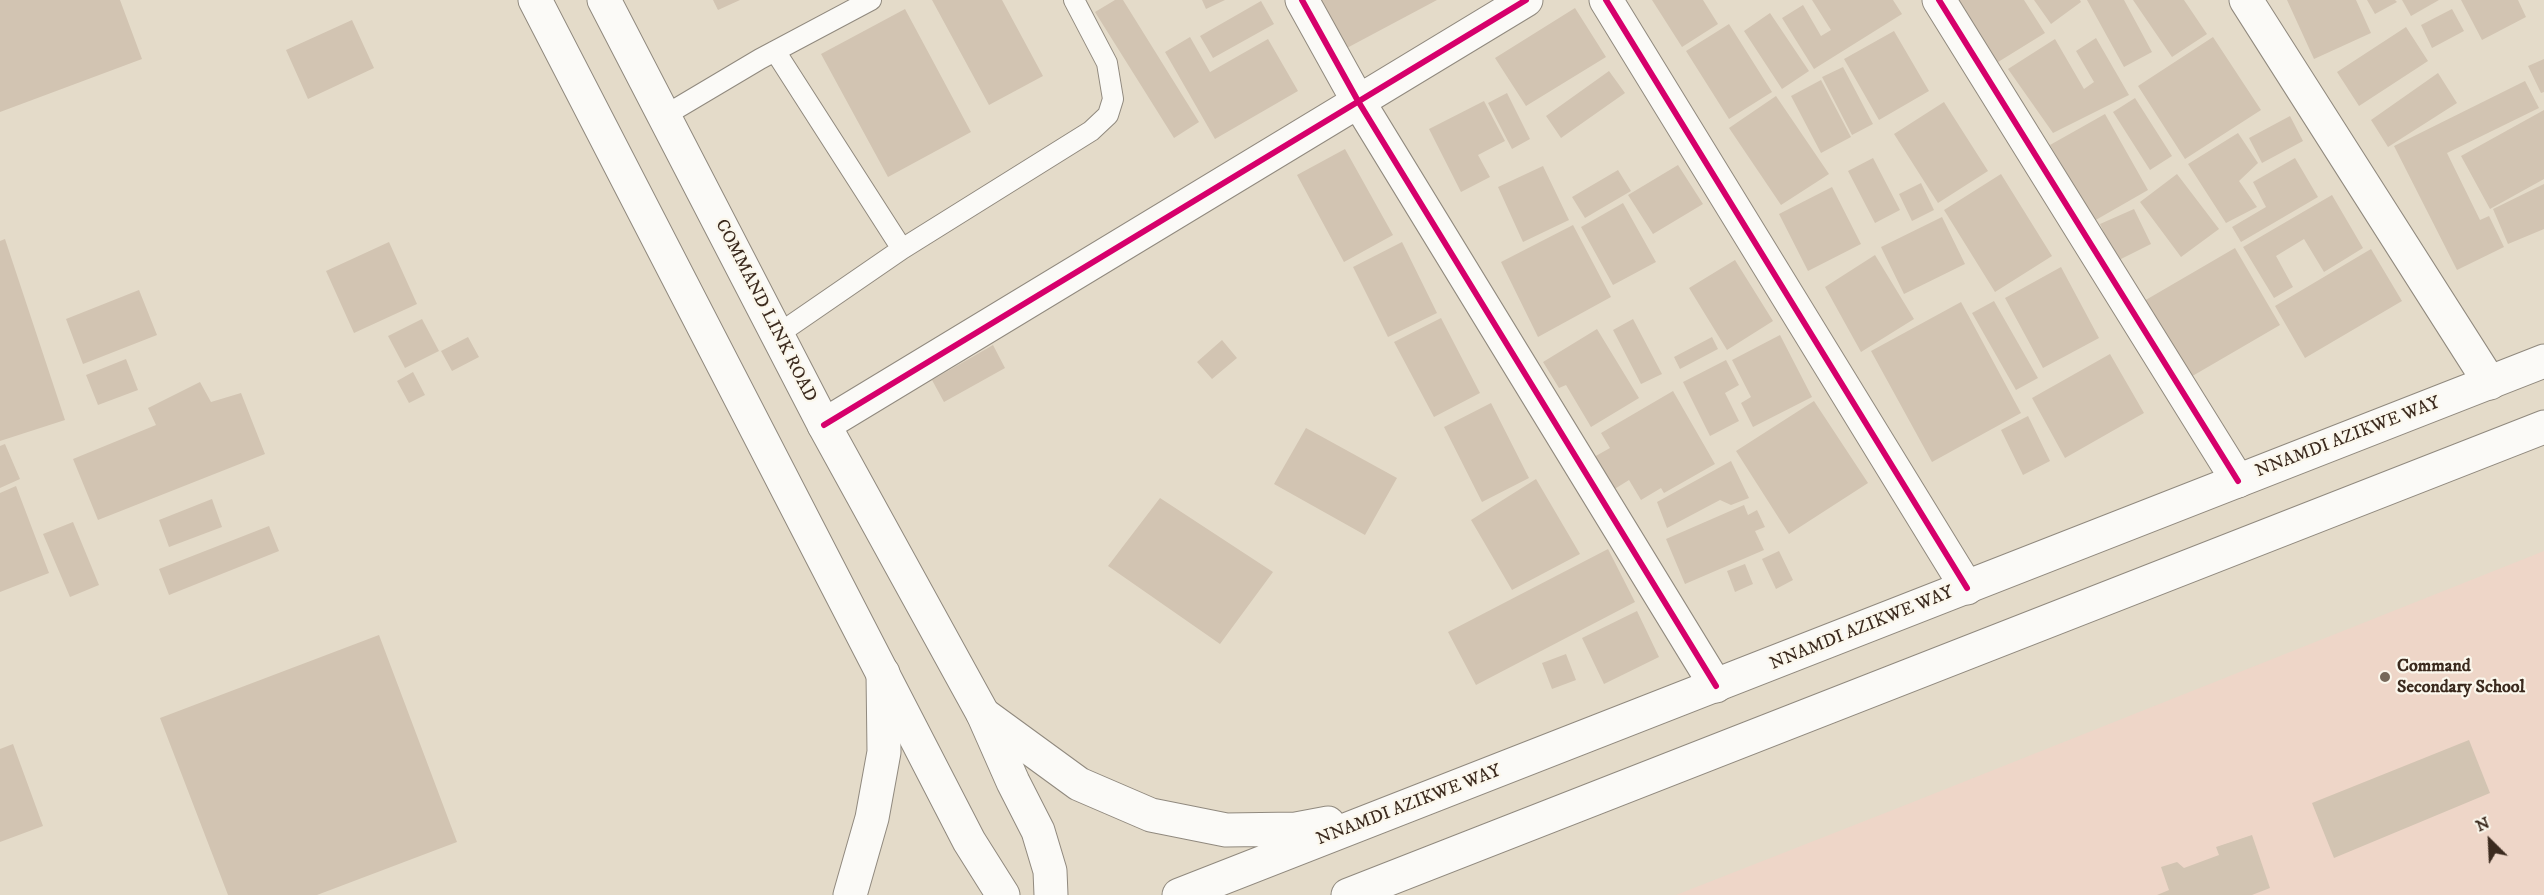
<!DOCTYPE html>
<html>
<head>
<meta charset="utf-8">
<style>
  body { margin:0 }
  #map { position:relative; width:2544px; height:895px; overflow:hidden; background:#e4dbc9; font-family:"IM FELL DW Pica",serif }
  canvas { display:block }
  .north { position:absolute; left:2460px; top:811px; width:60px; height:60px; -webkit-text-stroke:4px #fbf7ec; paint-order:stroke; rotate:336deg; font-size:16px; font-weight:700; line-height:24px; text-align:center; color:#3b2a1e }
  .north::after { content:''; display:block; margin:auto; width:21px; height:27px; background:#3b2a1e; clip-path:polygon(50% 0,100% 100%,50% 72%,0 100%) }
</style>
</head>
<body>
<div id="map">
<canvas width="2544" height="895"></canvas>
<div class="north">N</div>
</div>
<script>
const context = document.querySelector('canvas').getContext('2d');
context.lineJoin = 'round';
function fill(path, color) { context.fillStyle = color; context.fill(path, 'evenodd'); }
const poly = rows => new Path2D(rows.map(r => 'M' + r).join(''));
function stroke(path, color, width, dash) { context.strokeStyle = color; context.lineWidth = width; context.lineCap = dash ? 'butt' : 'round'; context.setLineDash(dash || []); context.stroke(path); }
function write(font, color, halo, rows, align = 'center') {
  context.font = font + ' "IM FELL DW Pica",serif'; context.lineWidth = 4.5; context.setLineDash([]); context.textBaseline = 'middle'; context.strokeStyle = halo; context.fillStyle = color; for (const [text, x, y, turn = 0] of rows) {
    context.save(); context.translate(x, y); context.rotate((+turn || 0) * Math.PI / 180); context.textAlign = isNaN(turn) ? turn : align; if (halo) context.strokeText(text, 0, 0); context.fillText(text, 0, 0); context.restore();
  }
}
fill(poly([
  [2544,551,2544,895,1676,895,1908,804]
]), '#eed6c8');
fill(poly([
  [0,0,120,0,142,59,0,112],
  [713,0,740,0,718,10],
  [932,0,1002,0,1043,76,989,105],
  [1115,0,1123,0,1199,122,1174,138,1095,12],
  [1202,0,1225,0,1206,9],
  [1318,0,1437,0,1345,49],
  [1652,0,1703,0,1718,24,1682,47],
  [1812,0,1893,0,1902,14,1814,69,1782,18,1803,5,1821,36,1831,30],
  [1948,0,2024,0,2045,33,1990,67],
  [2034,0,2080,0,2081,2,2051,24],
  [2087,0,2124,0,2152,52,2124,67],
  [2133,0,2184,0,2207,34,2172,57],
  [2287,0,2356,0,2371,33,2314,59],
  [2367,0,2395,0,2397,2,2375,14],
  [2402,0,2439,0,2411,16],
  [2461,0,2518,0,2526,17,2482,40],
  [1261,1,1274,24,1213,58,1200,36],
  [1575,8,1606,57,1526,106,1495,58],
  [905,9,971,132,888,177,821,54],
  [2452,9,2464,31,2432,48,2421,25],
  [1770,13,1809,71,1782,89,1744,31],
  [352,20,374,68,308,99,286,50],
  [1729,24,1772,92,1729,119,1686,51],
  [2406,27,2428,61,2359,106,2337,72],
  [1894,31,1929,91,1879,120,1844,59],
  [1190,37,1210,72,1268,39,1298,91,1215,139,1165,52],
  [2213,37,2261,110,2185,159,2138,86],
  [2096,38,2129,95,2053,133,2008,69,2055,39,2084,89,2094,82,2076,51],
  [2544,59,2544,92,2541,93,2528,66],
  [1843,67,1873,124,1852,135,1822,77],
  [1609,71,1625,93,1561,138,1546,116],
  [2438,73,2457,103,2388,147,2371,120],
  [1821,80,1851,137,1821,153,1791,96],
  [2525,81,2539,108,2447,153,2480,220,2489,216,2504,247,2457,270,2394,146],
  [1507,93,1530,139,1512,149,1488,103],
  [1776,96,1829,174,1781,205,1729,128],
  [2135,98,2172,156,2150,170,2113,112],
  [1484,101,1505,141,1478,155,1490,177,1461,192,1429,129],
  [1944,102,1988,171,1938,203,1894,134],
  [2544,110,2544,179,2490,209,2461,156],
  [2105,114,2148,190,2094,221,2050,145],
  [2290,116,2303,141,2262,163,2249,138],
  [2238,133,2258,163,2239,181,2257,207,2226,223,2188,164],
  [1345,149,1393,235,1344,262,1297,175],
  [1873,158,1900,210,1875,223,1848,171],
  [2295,158,2318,197,2241,242,2232,227,2266,207,2253,182],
  [1678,165,1703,204,1653,234,1628,195],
  [1543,166,1569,220,1523,242,1498,187],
  [1618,170,1631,191,1585,218,1572,197],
  [2001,174,2052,256,1995,292,1944,210],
  [2177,174,2219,229,2181,257,2140,202],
  [1921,183,1934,210,1912,221,1899,194],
  [2544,184,2544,229,2508,244,2493,209],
  [1832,187,1861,244,1808,271,1779,214],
  [2332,195,2363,248,2324,272,2304,239,2276,256,2293,287,2274,298,2243,247],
  [1623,203,1656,262,1613,285,1581,227],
  [2134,209,2151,244,2117,261,2100,224],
  [1942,217,1965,264,1904,294,1881,247],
  [1573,225,1611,297,1538,337,1501,262],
  [5,239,65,420,0,441,0,241],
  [389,242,417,304,354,333,326,271],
  [1402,242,1437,313,1388,337,1353,267],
  [2235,248,2280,325,2189,378,2144,301],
  [2371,249,2402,301,2305,358,2275,306],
  [1875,255,1914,319,1861,352,1825,287],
  [1735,260,1773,321,1727,350,1689,288],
  [2061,267,2099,338,2043,368,2005,298],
  [139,290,157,335,83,364,66,319],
  [1994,301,2038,378,2016,390,1972,313],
  [1961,302,2021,413,1932,462,1871,351],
  [1441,318,1480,393,1434,417,1394,342],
  [422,319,439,351,405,368,388,336],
  [1633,319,1662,374,1641,384,1613,330],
  [1597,329,1639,398,1591,427,1566,385,1559,388,1543,362],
  [1780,335,1812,397,1753,427,1741,403,1751,397,1732,360],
  [468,337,479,357,452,371,441,351],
  [1712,337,1718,349,1680,369,1674,357],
  [1222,340,1237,358,1212,379,1197,362],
  [993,345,1005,368,944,402,932,380],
  [2110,354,2144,413,2065,458,2032,398],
  [126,359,138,390,98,405,86,375],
  [1726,360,1739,385,1725,393,1739,421,1710,436,1683,382],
  [413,372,425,395,409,403,397,381],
  [200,382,211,402,241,393,265,454,98,520,73,459,156,425,148,408],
  [1673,391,1715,464,1664,493,1661,488,1641,500,1629,480,1613,490,1594,457,1610,448,1601,433],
  [1814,401,1868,483,1789,534,1736,451],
  [1491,403,1529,478,1482,502,1444,427],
  [2028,416,2050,461,2023,475,2001,430],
  [1306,428,1397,478,1365,535,1274,484],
  [5,444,20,479,0,488,0,446],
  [1731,461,1749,498,1731,505,1720,500,1667,528,1657,502],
  [1536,479,1580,554,1512,590,1471,520],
  [16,486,49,573,0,592,0,493],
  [1160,498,1273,572,1220,644,1108,566],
  [212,499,222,527,169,547,159,520],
  [1744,505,1748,515,1757,510,1765,527,1755,531,1764,550,1685,584,1666,539],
  [73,522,99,585,70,597,43,534],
  [269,526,279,551,169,595,159,569],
  [1608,549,1635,602,1476,685,1448,632],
  [1779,551,1793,580,1776,589,1762,559],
  [1745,564,1753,584,1735,592,1727,571],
  [1637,611,1659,657,1604,684,1582,638],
  [379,635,457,842,317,895,228,895,160,718],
  [1566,654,1576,680,1552,689,1542,663],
  [2469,740,2490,793,2334,858,2312,803],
  [13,744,43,826,0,842,0,749],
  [2252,835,2270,888,2252,895,2157,895,2169,890,2161,867,2177,862,2184,868,2219,855,2216,847]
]), '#d2c4b2');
const service = poly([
  [775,51,902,249],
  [664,116,760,59,871,0],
  [777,335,902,249,1091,131,1108,115,1113,99,1107,63,1074,0]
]);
const minor = poly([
  [1302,0,1358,101,1716,686],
  [1606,0,1967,588],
  [1939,0,2238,481],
  [2246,0,2490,383],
  [824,425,1526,0]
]);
const primary = poly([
  [535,0,969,841,1003,895],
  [604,0,824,425,983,714,1013,782,1038,831,1050,871,1051,895]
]);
const trunk = poly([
  [983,714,1079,784,1151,815,1226,830,1296,829,1328,823],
  [850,895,872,818,884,752,883,673],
  [1179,895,2544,361],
  [1348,895,2544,427]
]);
stroke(service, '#90897e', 22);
stroke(minor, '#90897e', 35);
stroke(primary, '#90897e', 35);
stroke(trunk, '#90897e', 35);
stroke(service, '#fbfaf7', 20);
stroke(minor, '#fbfaf7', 33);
stroke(primary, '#fbfaf7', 33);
stroke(trunk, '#fbfaf7', 33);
stroke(poly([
  [1302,0,1358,101,1716,686],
  [1606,0,1967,588],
  [1939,0,2238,481],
  [824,425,1526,0]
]), '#d6006c', 6);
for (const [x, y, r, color] of [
  [2385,677,6,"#76685a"]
]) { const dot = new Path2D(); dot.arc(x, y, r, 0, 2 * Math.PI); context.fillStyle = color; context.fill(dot); stroke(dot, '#fbf7ec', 2); }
write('18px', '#3b2a1e', '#fbf7ec', [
  ["COMMAND LINK ROAD",765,311,63],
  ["NNAMDI AZIKWE WAY",2348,438,-21],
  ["NNAMDI AZIKWE WAY",1862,629,-22],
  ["NNAMDI AZIKWE WAY",1409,806,-21]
]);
write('bold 18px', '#3b2a1e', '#fbf7ec', [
  ["Command",2397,667],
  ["Secondary School",2397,688]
], 'left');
</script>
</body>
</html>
